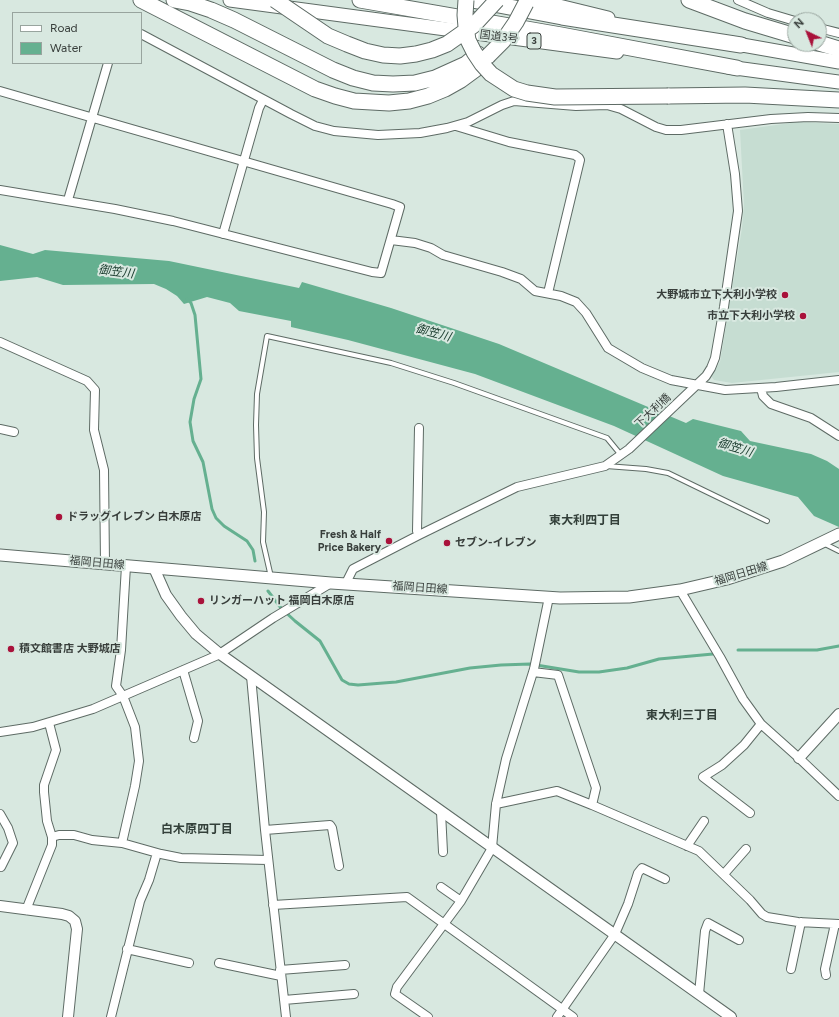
<!DOCTYPE html>
<html>
<head>
<meta charset="utf-8">
<style>
  body { margin:0 }
  #map { position:relative; width:839px; height:1017px; overflow:hidden; background:#d8e8e0; font-family:Figtree,sans-serif }
  canvas { display:block }
  .legend { position:absolute; left:12px; top:12px; width:130px; height:52px; box-sizing:border-box; background:#d8e8e0; border:1px solid #98a49e; margin:0; padding:5px 7px; list-style:none; font-size:12px; color:#383e3b }
  .legend li { display:flex; align-items:center; gap:8px; height:20px }
  .legend b { width:20px; border:1px solid #98a49e }
  .north { position:absolute; left:787px; top:12px; width:40px; height:40px; box-sizing:border-box; background:#d8e8e0; border:1px solid #98a49e; border-radius:50%; rotate:317deg; font-size:11px; font-weight:700; line-height:16px; text-align:center; color:#383e3b }
  .north::after { content:''; display:block; margin:auto; width:14px; height:18px; background:#a9123b; clip-path:polygon(50% 0,100% 100%,50% 72%,0 100%) }
</style>
</head>
<body>
<div id="map">
<canvas width="839" height="1017"></canvas>
<ul class="legend">
<li><b style="height:5px;background:#fff"></b>Road</li>
<li><b style="height:11px;background:#65b090"></b>Water</li>
</ul>
<div class="north">N</div>
</div>
<script>
const context = document.querySelector('canvas').getContext('2d');
context.lineJoin = 'round';
function fill(path, color) { context.fillStyle = color; context.fill(path, 'evenodd'); }
const poly = rows => new Path2D(rows.map(r => 'M' + r).join(''));
function stroke(path, color, width, dash) { context.strokeStyle = color; context.lineWidth = width; context.lineCap = dash ? 'butt' : 'round'; context.setLineDash(dash || []); context.stroke(path); }
function write(font, color, halo, rows, align = 'center') {
  context.font = font + ' Figtree,"Noto Sans JP",sans-serif'; context.lineWidth = 4; context.setLineDash([]); context.textBaseline = 'middle'; context.strokeStyle = halo; context.fillStyle = color; for (const [text, x, y, turn = 0] of rows) {
    context.save(); context.translate(x, y); context.rotate((+turn || 0) * Math.PI / 180); context.textAlign = isNaN(turn) ? turn : align; if (halo) context.strokeText(text, 0, 0); context.fillText(text, 0, 0); context.restore();
  }
}
fill(poly([
  [798,122,839,124,839,372,732,383,714,380,711,376,720,362,742,228,744,205,740,130]
]), '#c6ddd2');
fill(poly([
  [0,245,33,254,45,250,169,261,299,288,302,282,391,308,499,344,686,423,693,419,741,431,750,441,811,454,827,461,839,469,839,527,814,516,798,497,723,476,614,426,475,374,348,340,291,327,291,321,239,311,230,303,207,297,184,304,177,296,166,289,154,284,63,285,37,277,0,281]
]), '#65b090');
stroke(poly([
  [187,299,191,303,195,315,201,379,194,399,190,422,193,441,203,462,212,509,216,518,224,526,247,541,253,550,255,561],
  [268,591,281,608,295,621,320,641,342,680,349,684,358,685,396,682,470,668,501,665,530,664,579,672,599,672,627,668,659,659,713,654],
  [738,650,817,650,839,646]
]), '#65b090', 3);
const service = poly([
  [606,466,646,469,668,473,767,521],
  [823,543,839,551],
  [271,577,263,542,264,512,257,458,256,425,257,394,267,336,391,363,454,383,607,438,621,455]
]);
const minor = poly([
  [738,0,768,13,795,21],
  [819,28,839,33],
  [141,34,291,114,315,126,334,131,378,135,420,133,447,128,468,122,502,105,514,101,576,106,607,105,621,109,656,127,666,130,681,130,771,119,808,117,839,118],
  [0,91,392,204,400,207,381,273,372,272,173,221,115,209,0,190],
  [456,126,509,142,575,155,579,158,580,160,548,293],
  [68,200,108,63],
  [223,234,259,108,263,100],
  [391,240,415,243,431,248,443,255,502,272,521,279,535,291,561,296,576,302,586,313,608,348,642,368,671,380,725,390,776,387,839,380],
  [0,342,87,381,95,390,94,430,104,470,105,564],
  [761,388,763,396,771,404,811,418,839,436],
  [0,429,14,432],
  [419,535,417,531,419,428],
  [346,583,353,569,419,535,517,487,605,466,629,449,706,376,711,368,715,358,724,307,738,211,735,174,727,124],
  [680,590,720,657,743,699,761,724,799,758,839,796],
  [183,670,198,721,194,738],
  [533,672,558,675,596,788,592,805],
  [251,676,265,830,286,1017],
  [0,732,33,727,93,709,218,655,273,618,331,583],
  [496,804,557,791,592,805,699,851,750,900,762,914,767,917,798,922,839,924],
  [441,812,443,852],
  [750,813,703,777,722,765,744,745,761,724],
  [0,814,8,828,13,843,1,867],
  [265,830,330,825,332,828,339,866],
  [52,837,59,835,74,835,92,840,122,843,161,854,181,858,268,860],
  [122,843,135,786,139,761,135,727,123,696,116,686,121,650,126,566],
  [687,846,704,821],
  [724,874,746,849],
  [441,887,461,901],
  [273,905,407,897,573,1017],
  [26,910,52,845,52,837,47,821,44,792,44,785,56,750,49,723],
  [127,949,189,963],
  [219,963,281,976],
  [791,969,801,922],
  [280,970,345,965],
  [826,975,825,969,835,924],
  [699,994,705,931,708,923,739,940],
  [284,1000,354,994],
  [111,1017,140,901,149,880,157,853],
  [428,1017,395,994,397,987,461,901,492,848,496,804,506,759,534,669,549,597],
  [557,1017,615,934,628,904,638,873,642,868,665,879]
]);
const tertiary = poly([
  [154,568,166,595,181,616,196,634,220,654,731,1017],
  [799,758,839,714],
  [0,906,62,914,69,916,75,921,77,929,68,1017]
]);
const secondary = poly([
  [0,555,331,583,560,598,629,597,680,590,727,579,783,561,839,534]
]);
const trunk = poly([
  [230,0,617,52],
  [534,0,608,18],
  [731,43,839,62],
  [728,67,839,82]
]);
const motorway = poly([
  [141,0,315,89,335,96,354,101,389,103,409,101,428,96,445,89,461,80,476,69,488,56],
  [174,0,190,3,211,10,234,20,333,70,353,78,373,83,393,84,415,83,435,78,466,64,478,54],
  [360,0,561,35,737,68],
  [472,0,562,17,741,45],
  [689,0,745,21,795,36],
  [819,43,839,49],
  [668,96,745,95,839,100]
]);
stroke(service, '#5e6b65', 6);
stroke(minor, '#5e6b65', 10);
stroke(tertiary, '#5e6b65', 12);
stroke(secondary, '#5e6b65', 13);
stroke(trunk, '#5e6b65', 15);
stroke(motorway, '#5e6b65', 17);
stroke(service, '#fff', 4);
stroke(minor, '#fff', 8);
stroke(tertiary, '#fff', 10);
stroke(secondary, '#fff', 11);
stroke(trunk, '#fff', 13);
stroke(motorway, '#fff', 15);
const motorwayBridge = poly([
  [275,0,328,36,347,44,365,51,383,55,400,56,416,54,432,50,447,44,474,25,497,0],
  [466,0,465,15,466,27,468,40,474,52,482,64,491,74,514,89,527,93,555,97,668,96],
  [488,56,503,41,516,22,526,3]
]);
stroke(motorwayBridge, '#5e6b65', 17, []);
stroke(motorwayBridge, '#fff', 15);
for (const [x, y, r, color] of [
  [785,295,4,"#a9123b"],
  [803,316,4,"#a9123b"],
  [59,517,4,"#a9123b"],
  [389,541,4,"#a9123b"],
  [447,543,4,"#a9123b"],
  [201,601,4,"#a9123b"],
  [11,649,4,"#a9123b"]
]) { const dot = new Path2D(); dot.arc(x, y, r, 0, 2 * Math.PI); context.fillStyle = color; context.fill(dot); stroke(dot, '#d8e8e0', 1.5); }
for (const [x, y, w] of [
  [534,41,14]
]) { const box = new Path2D(); box.roundRect(x - w / 2, y - 8, w, 16, 3); context.fillStyle = '#d8e8e0'; context.fill(box); stroke(box, '#383e3b', 1); }
write('bold 10px', '#383e3b', null, [
  ["3",534,41]
]);
write('11px', '#383e3b', '#d8e8e0', [
  ["国道3号",499,37,7],
  ["下大利橋",653,411,-43],
  ["福岡日田線",97,563,5],
  ["福岡日田線",741,574,-17],
  ["福岡日田線",420,588,4]
]);
write('bold 11px', '#383e3b', '#d8e8e0', [
  ["大野城市立下大利小学校",777,295,"right"],
  ["市立下大利小学校",795,316,"right"],
  ["ドラッグイレブン 白木原店",67,517],
  ["Fresh & Half",381,535,"right"],
  ["Price Bakery",381,548,"right"],
  ["セブン-イレブン",455,543],
  ["リンガーハット 福岡白木原店",209,601],
  ["積文館書店 大野城店",19,649]
], 'left');
write('italic 12px', '#17392b', '#d8e8e0', [
  ["御笠川",116,272,7],
  ["御笠川",433,333,15],
  ["御笠川",735,448,17]
]);
write('bold 12px', '#33403a', '#d8e8e0', [
  ["東大利四丁目",585,520],
  ["東大利三丁目",682,715],
  ["白木原四丁目",197,829]
]);
</script>
</body>
</html>
